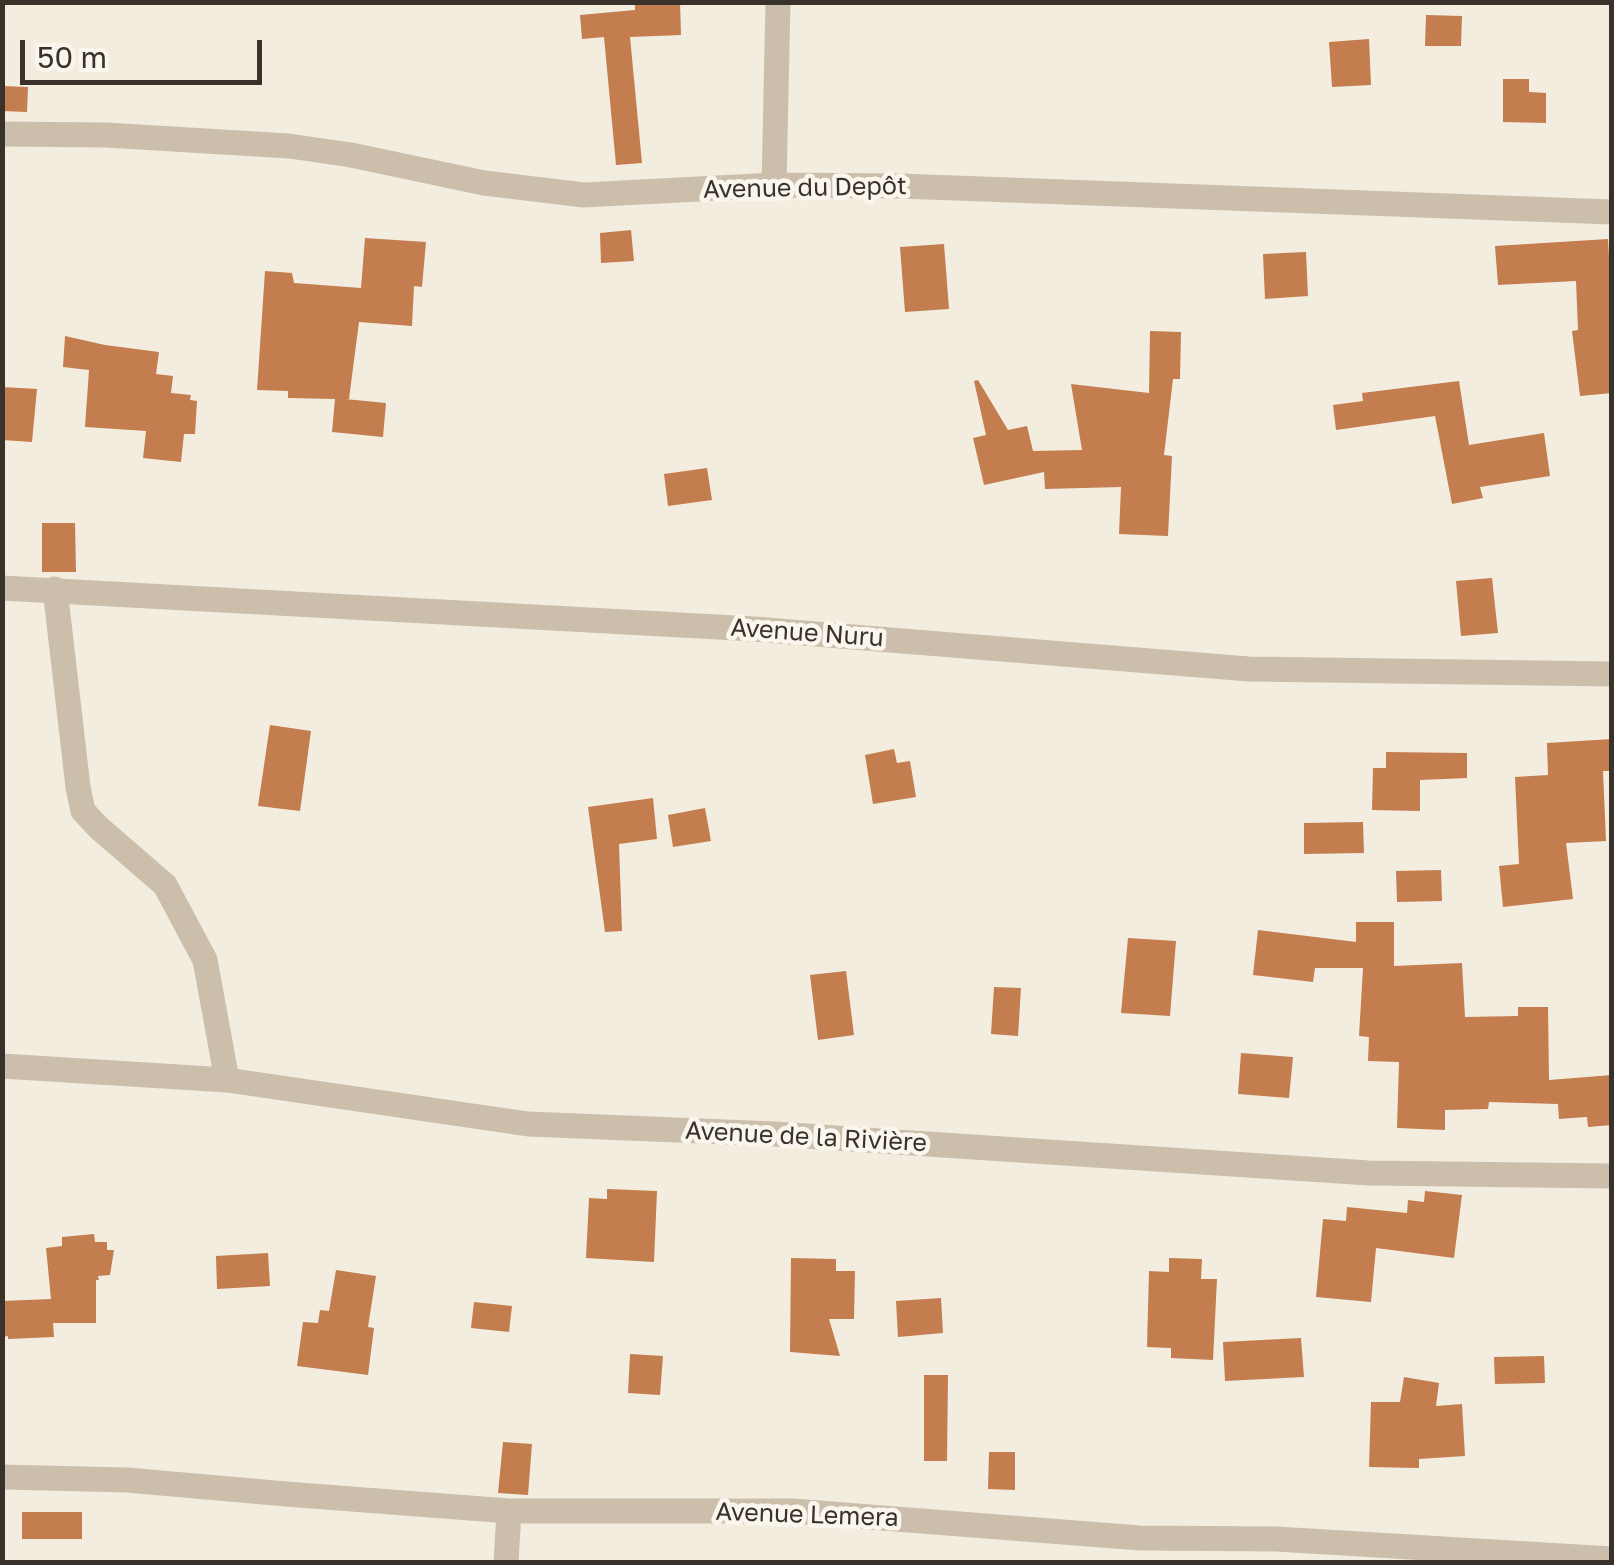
<!DOCTYPE html>
<html>
<head>
<meta charset="utf-8">
<style>
  body { margin:0 }
  #map { position:relative; width:1614px; height:1565px; overflow:hidden; background:#f3ede0; font-family:"Golos Text",sans-serif }
  canvas { display:block }
  .frame { position:absolute; inset:0; border:5px solid #39322b; pointer-events:none }
  .scale { position:absolute; left:20px; top:40px; width:242px; height:45px; box-sizing:border-box; border:5px solid #39322b; border-top:0; padding-left:12px; font-size:30px; line-height:35px; white-space:nowrap; color:#39322b; -webkit-text-stroke:8px #faf6ed; paint-order:stroke }
</style>
</head>
<body>
<div id="map">
<canvas width="1614" height="1565"></canvas>
<div class="frame"></div>
<div class="scale">50 m</div>
</div>
<script>
const context = document.querySelector('canvas').getContext('2d');
context.lineJoin = 'round';
function fill(path, color) { context.fillStyle = color; context.fill(path, 'evenodd'); }
const poly = rows => new Path2D(rows.map(r => 'M' + r).join(''));
function stroke(path, color, width, dash) { context.strokeStyle = color; context.lineWidth = width; context.lineCap = dash ? 'butt' : 'round'; context.setLineDash(dash || []); context.stroke(path); }
function write(font, color, halo, rows, align = 'center') {
  context.font = font + ' "Golos Text",sans-serif'; context.lineWidth = 9; context.setLineDash([]); context.textBaseline = 'middle'; context.strokeStyle = halo; context.fillStyle = color; for (const [text, x, y, turn = 0] of rows) {
    context.save(); context.translate(x, y); context.rotate((+turn || 0) * Math.PI / 180); context.textAlign = isNaN(turn) ? turn : align; if (halo) context.strokeText(text, 0, 0); context.fillText(text, 0, 0); context.restore();
  }
}
fill(poly([
  [635,2,680,2,681,35,630,37,642,163,616,165,604,37,582,39,580,15,635,10],
  [1426,15,1462,16,1461,46,1425,46],
  [1369,39,1371,85,1332,87,1329,42],
  [1503,79,1529,79,1529,92,1546,93,1546,123,1503,122],
  [2,86,28,87,27,112,2,111],
  [631,230,634,261,601,263,600,233],
  [365,238,426,242,422,287,414,286,412,326,359,322,349,399,345,399,386,403,383,437,332,432,335,399,288,398,288,391,257,390,265,271,292,273,294,283,361,288],
  [1608,239,1612,308,1612,393,1580,396,1572,331,1578,330,1576,281,1498,285,1495,246],
  [944,244,949,309,905,312,900,247],
  [1306,252,1308,296,1265,299,1263,254],
  [1150,331,1181,332,1180,379,1173,379,1164,455,1172,456,1168,536,1119,534,1121,487,1045,489,1044,472,984,485,973,438,986,435,974,381,978,380,1008,430,1027,426,1033,451,1082,450,1071,384,1149,393],
  [65,336,105,345,159,352,156,374,173,376,171,393,191,395,190,400,197,401,195,434,184,434,181,462,143,458,146,431,85,427,89,370,63,367],
  [1459,381,1469,445,1544,433,1550,476,1480,487,1483,498,1452,504,1435,416,1336,430,1333,405,1363,401,1362,393],
  [2,387,37,389,32,442,2,440],
  [707,468,712,500,668,506,664,474],
  [42,523,75,523,76,572,42,572],
  [1492,578,1498,633,1461,636,1456,581],
  [270,725,311,731,300,811,258,806],
  [1612,739,1612,771,1603,771,1606,841,1566,843,1573,899,1503,907,1499,866,1519,864,1515,777,1548,775,1547,743],
  [894,749,897,763,910,761,916,797,873,804,865,755],
  [1386,752,1467,753,1467,778,1420,780,1420,811,1372,810,1373,768,1386,768],
  [653,798,657,839,619,844,622,931,605,932,588,807],
  [705,808,711,841,673,847,668,815],
  [1363,822,1364,853,1304,854,1304,823],
  [1441,870,1442,901,1397,902,1396,871],
  [1356,922,1394,922,1394,966,1462,963,1465,1017,1518,1016,1518,1007,1548,1007,1549,1080,1612,1075,1612,1125,1588,1127,1587,1117,1559,1119,1558,1104,1489,1102,1488,1109,1445,1110,1445,1130,1397,1128,1399,1062,1368,1061,1369,1037,1359,1036,1363,968,1315,968,1313,982,1253,975,1258,930,1356,942],
  [1128,938,1176,941,1170,1016,1121,1013],
  [846,971,854,1035,818,1040,810,975],
  [994,987,1021,988,1018,1036,991,1034],
  [1241,1053,1293,1057,1289,1098,1238,1094],
  [607,1189,657,1191,654,1262,586,1258,589,1198,607,1199],
  [1425,1191,1462,1195,1454,1258,1376,1248,1371,1302,1316,1297,1323,1219,1346,1221,1347,1207,1407,1213,1408,1200,1424,1202],
  [94,1234,95,1242,107,1242,107,1250,114,1250,110,1275,98,1276,99,1280,96,1280,96,1323,53,1323,54,1337,8,1339,8,1336,3,1337,2,1301,51,1299,46,1248,62,1246,62,1237],
  [268,1253,270,1286,217,1289,216,1256],
  [791,1258,836,1259,836,1271,855,1271,854,1319,829,1319,840,1356,790,1352],
  [1169,1258,1202,1259,1201,1279,1217,1279,1213,1360,1171,1358,1171,1348,1147,1347,1149,1271,1169,1272],
  [336,1270,376,1276,368,1327,374,1328,368,1375,297,1366,303,1322,318,1323,320,1310,329,1311],
  [941,1298,943,1333,898,1337,896,1301],
  [474,1302,512,1306,509,1332,471,1328],
  [1301,1338,1304,1377,1225,1381,1223,1342],
  [630,1354,663,1356,660,1395,628,1393],
  [1544,1356,1545,1383,1495,1384,1494,1357],
  [924,1375,948,1375,947,1461,924,1461],
  [1404,1377,1439,1383,1436,1406,1462,1404,1465,1456,1419,1459,1419,1468,1369,1467,1371,1402,1400,1402],
  [503,1442,532,1444,528,1495,498,1493],
  [989,1452,1015,1452,1015,1490,988,1489],
  [22,1512,82,1512,82,1539,22,1539]
]), '#c37d4e');
stroke(poly([
  [2,134,106,135,289,146,351,155,484,183,584,195,774,185,900,186,1612,212],
  [774,185,778,2],
  [2,588,754,629,1249,669,1612,674],
  [55,589,78,787,83,811,99,828,165,885,205,960,227,1080],
  [2,1066,227,1080,528,1124,775,1134,1369,1173,1612,1176],
  [2,1477,127,1480,286,1494,509,1511,793,1511,1140,1538,1276,1539,1612,1559],
  [506,1562,509,1511]
]), '#cbbfac', 25);
write('25px', '#39322b', '#faf6ed', [
  ["Avenue du Depôt",805,188,-1],
  ["Avenue Nuru",807,633,4],
  ["Avenue de la Rivière",806,1137,3],
  ["Avenue Lemera",807,1515,2]
]);
</script>
</body>
</html>
